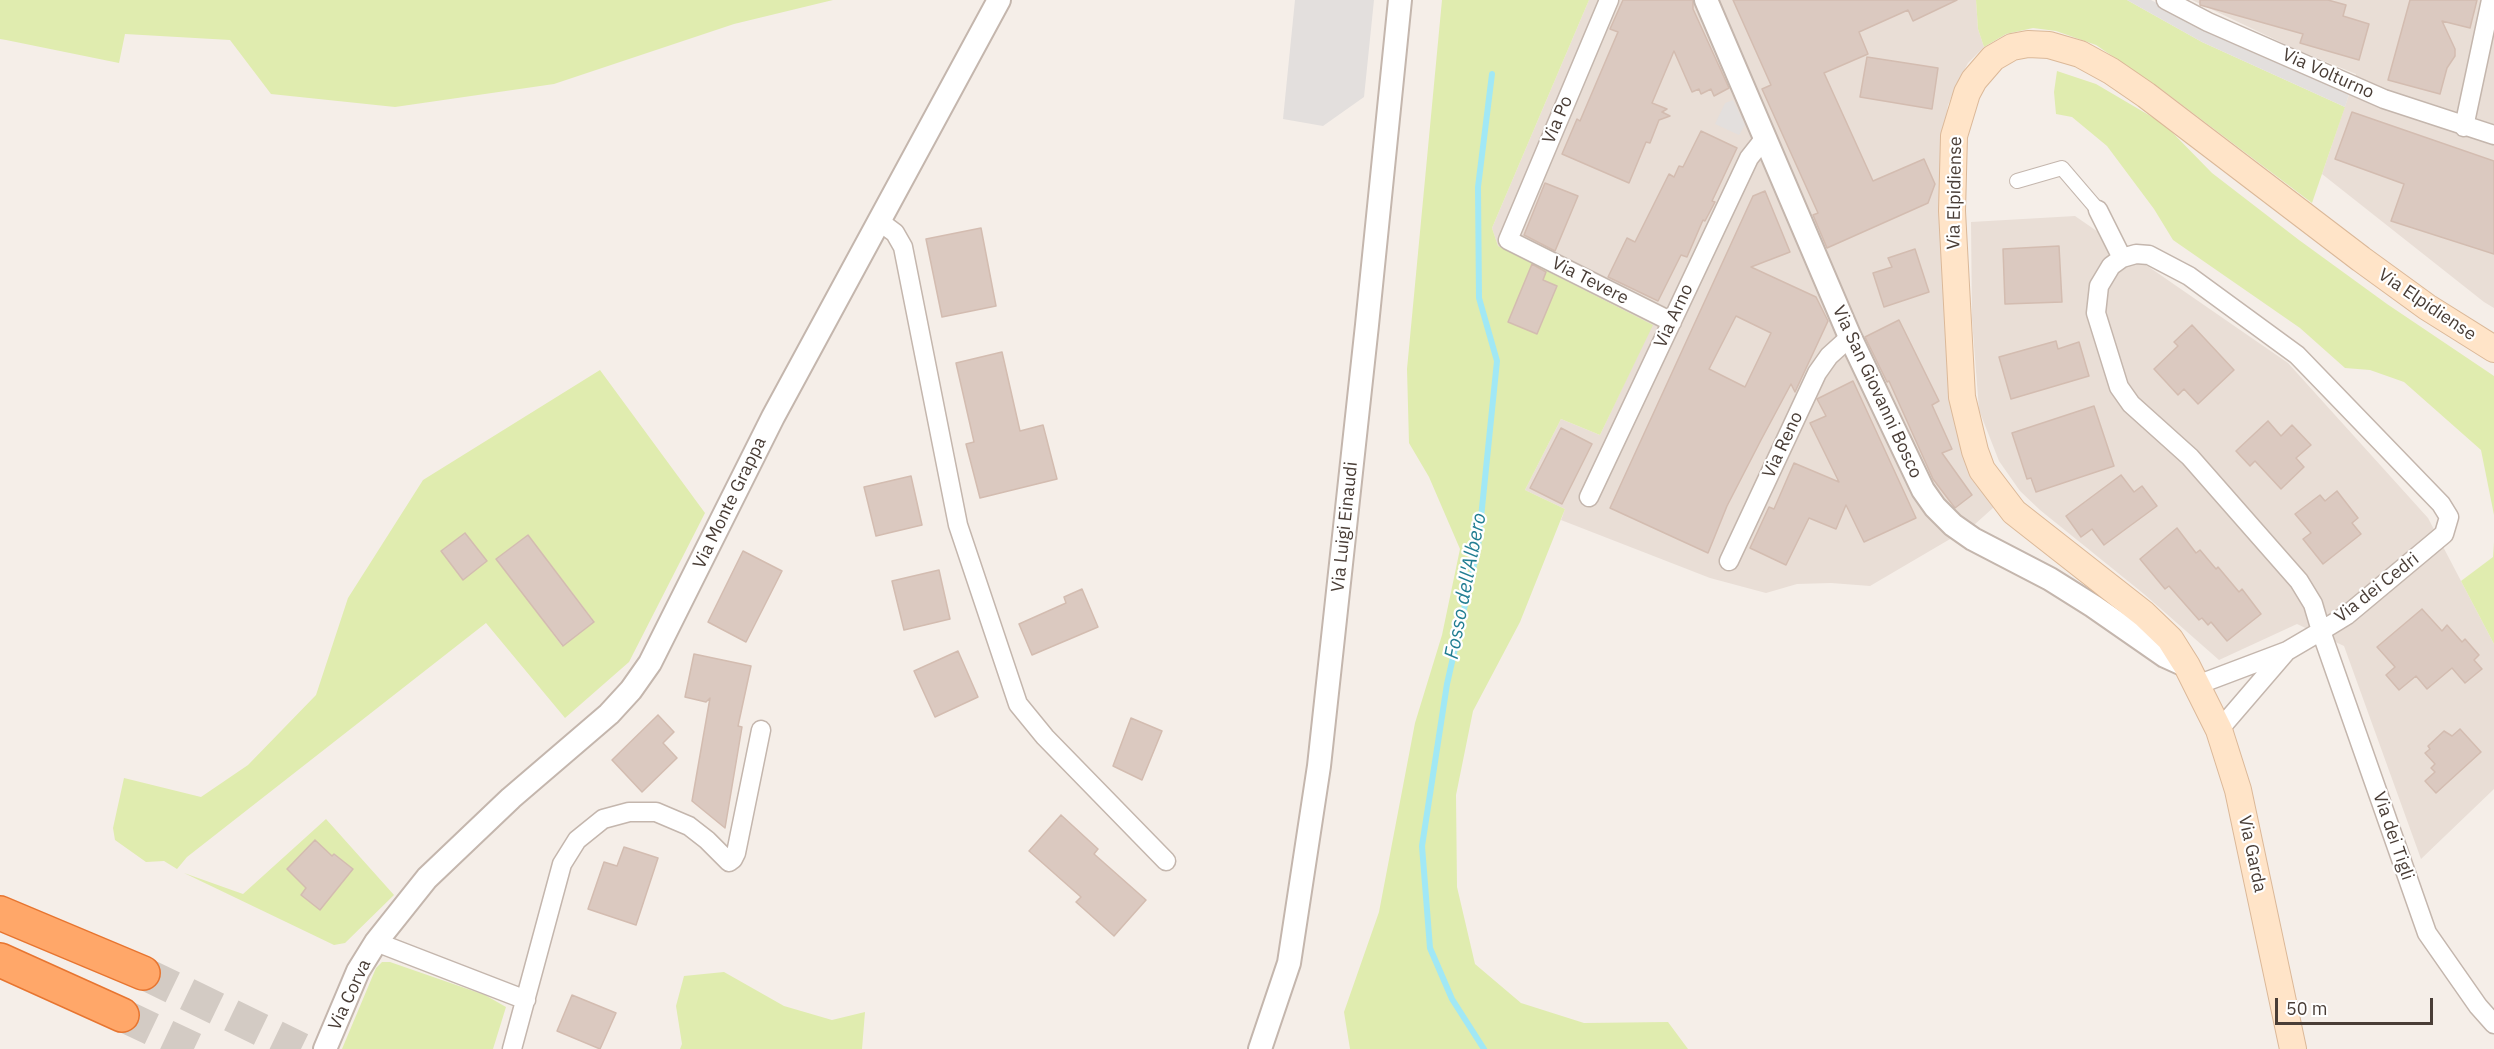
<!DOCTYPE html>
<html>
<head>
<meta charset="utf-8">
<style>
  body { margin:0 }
  #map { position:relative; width:2494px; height:1049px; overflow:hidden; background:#f5eee8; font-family:"IBM Plex Sans",sans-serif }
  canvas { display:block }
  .scale { position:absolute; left:2275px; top:998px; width:158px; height:27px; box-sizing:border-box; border:3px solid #493d36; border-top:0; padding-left:8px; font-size:18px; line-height:21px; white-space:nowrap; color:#493d36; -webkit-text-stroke:4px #fff; paint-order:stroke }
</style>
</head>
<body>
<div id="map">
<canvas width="2494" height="1049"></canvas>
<div class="scale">50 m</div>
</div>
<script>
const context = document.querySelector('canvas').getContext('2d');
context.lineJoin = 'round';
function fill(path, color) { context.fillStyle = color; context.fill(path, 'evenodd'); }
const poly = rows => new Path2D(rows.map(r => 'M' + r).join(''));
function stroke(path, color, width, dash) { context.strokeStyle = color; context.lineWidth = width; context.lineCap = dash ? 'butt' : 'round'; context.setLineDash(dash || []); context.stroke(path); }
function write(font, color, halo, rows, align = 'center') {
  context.font = font + ' "IBM Plex Sans",sans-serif'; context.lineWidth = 4.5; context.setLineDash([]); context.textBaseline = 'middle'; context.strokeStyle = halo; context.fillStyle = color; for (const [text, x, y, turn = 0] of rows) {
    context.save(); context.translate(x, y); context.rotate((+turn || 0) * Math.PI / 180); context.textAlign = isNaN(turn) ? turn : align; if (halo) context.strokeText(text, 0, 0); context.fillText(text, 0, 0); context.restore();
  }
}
fill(poly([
  [1589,0,1976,0,1978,29,1984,47,1968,63,1959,80,1948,105,1944,130,1952,402,1970,477,1994,507,1974,525,1870,586,1831,583,1797,584,1766,593,1710,578,1561,520,1565,509,1525,490,1561,419,1600,435,1652,325,1498,246,1492,228],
  [2192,0,2494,0,2494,308,2484,302,2322,174,2356,74,2295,49],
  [2075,216,2288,363,2428,518,2494,644,2494,789,2421,859,2344,646,2297,624,2219,660,2144,594,2040,510,2020,491,1999,461,1979,410,1972,319,1971,222]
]), '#e9ded6');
fill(poly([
  [0,0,833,0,734,24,554,84,395,107,271,94,230,40,125,34,119,63,6,40,0,39],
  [1442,0,1589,0,1492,228,1498,246,1653,325,1600,435,1561,419,1525,490,1565,509,1520,622,1473,711,1456,795,1457,887,1475,964,1521,1003,1584,1023,1668,1022,1688,1049,1350,1049,1344,1012,1379,912,1415,723,1442,635,1460,549,1429,477,1409,443,1407,369],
  [1976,0,2127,0,2202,42,2345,107,2312,203,2161,89,2096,45,2056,31,2033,28,2006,34,1984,47,1978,29],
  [2057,71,2096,84,2164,124,2212,173,2299,240,2387,304,2494,376,2494,515,2481,450,2404,382,2370,370,2345,368,2300,328,2173,240,2154,209,2107,146,2072,117,2056,114,2054,92],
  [600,370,705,513,629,662,565,718,486,623,187,857,177,869,164,861,146,862,115,840,113,828,124,778,201,797,248,765,316,695,348,598,423,480],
  [465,533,487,561,463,580,441,551],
  [528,535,594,621,562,646,497,559],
  [2494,542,2494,644,2461,581,2493,557],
  [326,819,394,895,345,943,334,945,184,873,243,894],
  [382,962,390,962,485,995,506,1007,493,1049,342,1049,376,968],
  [724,972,784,1006,832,1020,865,1012,862,1049,680,1049,682,1044,676,1006,684,976]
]), '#e0ecaf');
fill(poly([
  [1295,0,1374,0,1364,97,1323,126,1283,119],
  [2127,0,2151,0,2211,32,2350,91,2345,107,2202,42],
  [1733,100,1745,125,1739,135,1715,124,1725,103]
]), '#e3dfdd');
stroke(poly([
  [1484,1049,1452,999,1430,948,1422,846,1447,684,1478,547,1497,361,1479,298,1478,187,1492,74]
]), '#a1e8f5', 6);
const building = poly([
  [1623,0,1693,0,1693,9,1729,88,1714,96,1711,89,1701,94,1699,89,1692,92,1674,51,1652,103,1667,109,1662,112,1670,116,1659,120,1650,143,1646,142,1629,183,1562,154,1577,119,1580,121,1618,32,1610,29,1623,0],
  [1733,0,1957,0,1913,21,1908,10,1859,32,1868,54,1824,73,1873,181,1924,159,1935,184,1928,203,1827,248,1813,215,1818,213,1762,89,1771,85,1733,0],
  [2200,0,2328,0,2346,5,2343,16,2369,24,2359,60,2300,43,2303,34,2200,5,2200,0],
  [2410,0,2477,0,2470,28,2442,21,2455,49,2455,56,2447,68,2440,94,2388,80,2410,0],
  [1867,57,1938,68,1932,109,1860,97,1867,57],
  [2352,112,2494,161,2494,254,2391,221,2404,184,2335,159,2352,112],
  [1701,131,1737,148,1712,201,1715,202,1705,221,1703,220,1687,257,1681,255,1658,301,1608,277,1627,238,1635,242,1669,174,1674,177,1679,166,1683,167,1701,131],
  [1545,183,1578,196,1555,251,1524,235,1545,183],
  [1765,191,1790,252,1751,267,1816,297,1828,321,1795,392,1791,384,1761,440,1727,506,1708,553,1610,508,1753,196,1765,191],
  [1736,316,1771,333,1745,387,1709,369,1736,316],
  [981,228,996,306,942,317,926,239,981,228],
  [2059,246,2062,302,2005,304,2003,249,2059,246],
  [1915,249,1929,292,1884,307,1873,273,1892,267,1888,258,1915,249],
  [1532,264,1546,272,1543,280,1557,286,1537,334,1508,322,1532,264],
  [1899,320,1939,401,1932,405,1952,449,1942,453,1972,495,1955,508,1933,479,1889,381,1887,382,1865,337,1899,320],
  [2192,325,2234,370,2198,404,2184,389,2178,395,2154,369,2178,346,2174,342,2192,325],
  [2056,341,2058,349,2079,342,2089,376,2011,399,1999,357,2056,341],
  [1002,352,1020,431,1043,425,1057,479,980,498,966,444,974,442,956,363,1002,352],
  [1853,381,1916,518,1864,542,1846,505,1836,529,1809,518,1786,565,1750,548,1769,507,1774,509,1794,463,1839,482,1810,423,1826,416,1817,399,1853,381],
  [2094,406,2114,466,2036,492,2031,478,2027,479,2012,433,2094,406],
  [2268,421,2281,436,2292,425,2311,445,2296,458,2304,467,2281,489,2255,461,2250,466,2236,451,2268,421],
  [1561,428,1592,444,1562,504,1530,488,1561,428],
  [2121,475,2134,492,2142,486,2157,506,2104,545,2092,529,2081,537,2066,516,2121,475],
  [911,476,922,525,876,536,864,487,911,476],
  [2337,491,2358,518,2352,523,2361,534,2323,564,2303,539,2311,533,2295,514,2320,495,2325,501,2337,491],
  [2177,528,2196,553,2200,550,2216,569,2218,567,2239,592,2242,589,2261,614,2227,641,2211,622,2208,625,2202,618,2199,620,2169,586,2165,589,2140,559,2177,528],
  [465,533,487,561,463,580,441,551,465,533],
  [528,535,594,622,563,646,496,559,528,535],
  [743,551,782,571,746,642,708,622,743,551],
  [939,570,950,619,904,630,892,581,939,570],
  [1082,589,1098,627,1032,655,1019,624,1066,603,1064,597,1082,589],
  [2422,609,2442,631,2447,625,2462,642,2465,639,2479,655,2474,660,2482,669,2465,683,2452,668,2427,689,2416,676,2399,690,2386,675,2395,667,2377,647,2422,609],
  [958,651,978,697,935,717,914,671,958,651],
  [694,654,751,666,738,726,742,727,725,828,692,801,710,698,706,702,685,697,694,654],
  [658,715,674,732,663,743,677,758,642,792,612,760,658,715],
  [1131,718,1162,731,1142,780,1113,766,1131,718],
  [2460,729,2481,752,2436,793,2425,781,2435,772,2431,768,2435,764,2425,753,2430,749,2428,746,2444,731,2452,736,2460,729],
  [1061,815,1098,849,1094,854,1146,900,1114,936,1076,902,1081,897,1029,851,1061,815],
  [315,840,332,856,334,854,353,869,320,910,301,895,306,888,287,869,315,840],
  [624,847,658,858,636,925,588,909,604,862,617,866,624,847],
  [572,995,616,1013,600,1049,557,1031,572,995]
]);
fill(building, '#dbc9c0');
stroke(building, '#d3bcb0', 1.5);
stroke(poly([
  [143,973,301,1049],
  [122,1015,194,1049]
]), '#d3cbc4', 33, [33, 16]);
const pedestrian = poly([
  [2017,181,2062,168,2098,210]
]);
const minor = poly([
  [1609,0,1508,240,1672,322],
  [2166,0,2208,22,2384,99,2494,135],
  [2464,127,2491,0],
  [2098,210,2122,258],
  [879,221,895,233,903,247,958,525,1018,704,1045,737,1166,861],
  [1589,497,1749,158,1764,139],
  [1729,561,1817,373,1829,356,1850,337],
  [2197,685,2287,651,2321,631,2347,615,2444,534,2449,517,2441,504,2297,355,2189,276,2149,255,2136,254,2122,258,2111,266,2099,286,2096,313,2119,387,2131,404,2190,457,2299,581,2313,604,2321,631,2427,933,2478,1006,2494,1024],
  [2219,730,2286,652],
  [376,942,526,1000],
  [512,1049,562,864,577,840,603,819,629,812,656,812,689,826,707,840,729,862,733,859,736,853,761,730]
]);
const tertiary = poly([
  [1706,0,1850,337,1923,490,1935,507,1953,525,1973,539,2050,579,2093,606,2165,656,2187,666],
  [325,1049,358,971,376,942,427,878,511,798,609,714,631,690,650,663,773,417,999,0],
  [1260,1049,1289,963,1319,766,1367,325,1400,0]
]);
const secondary = poly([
  [2293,1049,2238,790,2219,730,2187,666,2170,639,2144,614,2014,512,1982,470,1975,451,1962,397,1952,211,1954,136,1967,93,1974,80,1993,58,2012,47,2028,44,2049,45,2080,54,2111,71,2146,95,2361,259,2427,307,2494,349]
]);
const motorway = poly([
  [0,913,143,973],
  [0,960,122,1015]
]);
stroke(pedestrian, '#c4b6ad', 16);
stroke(minor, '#c4b6ad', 21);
stroke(tertiary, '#c4b6ad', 26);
stroke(secondary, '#dbb898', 28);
stroke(motorway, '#e77530', 36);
stroke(pedestrian, '#fff', 14);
stroke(minor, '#fff', 18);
stroke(tertiary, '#fff', 22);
stroke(secondary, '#ffe4c8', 26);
stroke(motorway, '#ffa769', 33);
write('18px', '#493d36', '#fff', [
  ["Via Volturno",2328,74,24],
  ["Via Po",1558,120,-67],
  ["Via Elpidiense",1955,193,-89],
  ["Via Tevere",1590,281,27],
  ["Via Elpidiense",2427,305,34],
  ["Via Arno",1674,316,-65],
  ["Via San Giovanni Bosco",1877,392,65],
  ["Via Reno",1783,445,-65],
  ["Via Monte Grappa",730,503,-64],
  ["Via Luigi Einaudi",1345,527,-84],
  ["Via dei Cedri",2377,588,-38],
  ["Via dei Tigli",2393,836,71],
  ["Via Garda",2252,854,78],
  ["Via Corva",350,995,-65]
]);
write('italic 20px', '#227e92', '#fff', [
  ["Fosso dell'Albero",1466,586,-79]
]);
</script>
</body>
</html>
